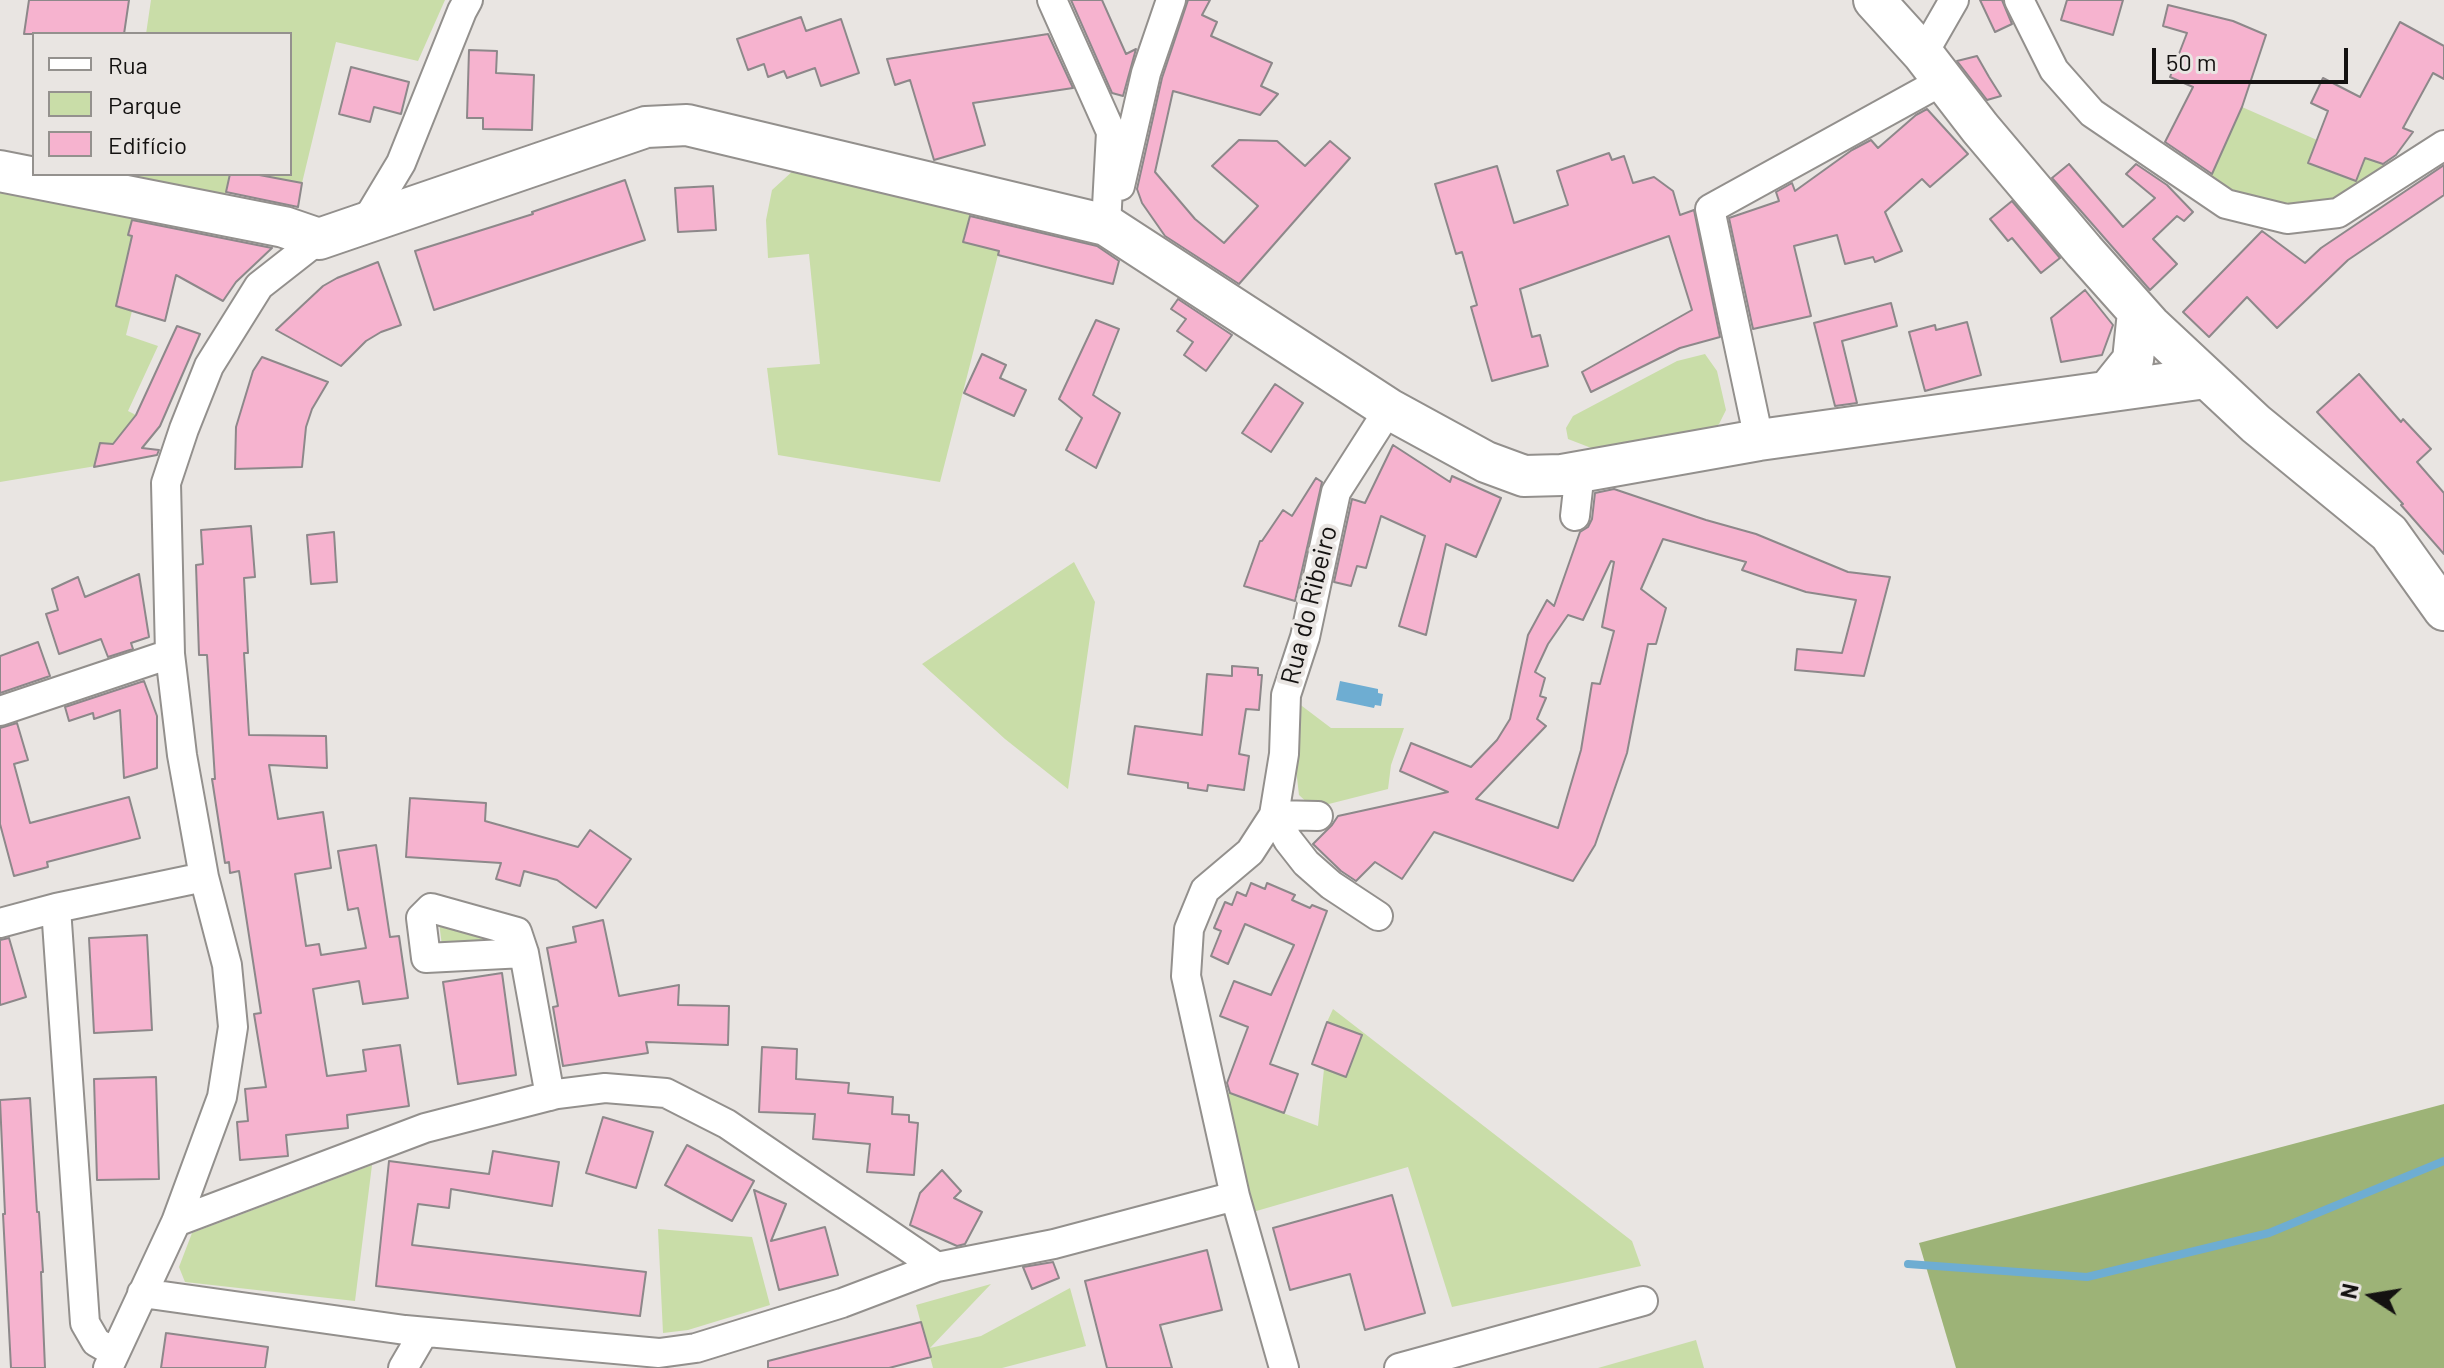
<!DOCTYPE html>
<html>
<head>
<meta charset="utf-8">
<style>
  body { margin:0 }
  #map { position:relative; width:2444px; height:1368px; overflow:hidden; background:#e9e5e2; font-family:Barlow,sans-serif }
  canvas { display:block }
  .legend { position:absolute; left:32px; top:32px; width:260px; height:144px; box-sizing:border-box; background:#e9e5e2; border:2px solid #94918e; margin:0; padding:10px 14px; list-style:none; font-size:24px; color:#141211 }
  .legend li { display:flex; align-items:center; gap:16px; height:40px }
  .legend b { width:40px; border:2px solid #94918e }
  .north { position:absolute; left:2332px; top:1256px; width:80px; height:80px; -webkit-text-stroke:6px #e9e5e2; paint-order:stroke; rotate:282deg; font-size:22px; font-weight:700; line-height:32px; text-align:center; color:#141211 }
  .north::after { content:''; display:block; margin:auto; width:28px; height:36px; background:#141211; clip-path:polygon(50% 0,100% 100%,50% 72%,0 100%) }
  .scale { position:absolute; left:2152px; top:48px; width:196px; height:36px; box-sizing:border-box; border:4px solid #141211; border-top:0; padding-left:10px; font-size:24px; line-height:28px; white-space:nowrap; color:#141211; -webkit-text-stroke:6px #e9e5e2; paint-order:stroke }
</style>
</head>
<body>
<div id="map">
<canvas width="2444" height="1368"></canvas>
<ul class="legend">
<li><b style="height:10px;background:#fff"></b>Rua</li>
<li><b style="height:22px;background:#c9dda8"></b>Parque</li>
<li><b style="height:22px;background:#f6b3cf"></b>Edifício</li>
</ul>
<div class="north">N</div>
<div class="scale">50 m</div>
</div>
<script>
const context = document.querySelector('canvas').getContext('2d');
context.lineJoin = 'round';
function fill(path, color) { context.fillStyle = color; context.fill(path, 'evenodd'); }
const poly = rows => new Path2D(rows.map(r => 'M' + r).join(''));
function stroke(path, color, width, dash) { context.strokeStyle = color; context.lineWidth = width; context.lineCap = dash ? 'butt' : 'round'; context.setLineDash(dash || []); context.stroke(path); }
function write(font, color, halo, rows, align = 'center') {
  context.font = font + ' Barlow,sans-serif'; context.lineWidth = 8; context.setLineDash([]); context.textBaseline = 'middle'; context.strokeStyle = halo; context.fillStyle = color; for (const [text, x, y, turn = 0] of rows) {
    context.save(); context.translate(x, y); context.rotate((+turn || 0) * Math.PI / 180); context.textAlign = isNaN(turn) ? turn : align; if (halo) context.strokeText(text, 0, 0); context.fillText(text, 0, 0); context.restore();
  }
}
fill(poly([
  [151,0,445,0,418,61,336,42,302,183,254,174,290,174,290,34,146,34],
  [2242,107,2317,140,2308,163,2356,181,2365,158,2389,166,2334,207,2270,208,2239,195,2210,177],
  [795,169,971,213,964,242,999,251,940,482,778,455,767,368,820,364,809,254,768,258,766,220,772,190],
  [132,174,230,174,224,202,131,181],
  [0,185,135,208,128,234,132,235,130,246,116,306,132,311,126,335,158,346,128,411,136,415,113,444,100,443,96,466,0,482],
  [1705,354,1717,371,1726,410,1719,424,1706,434,1599,451,1568,439,1566,428,1573,416,1677,361],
  [1074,562,1095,602,1068,789,1005,739,922,664],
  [1298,703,1331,728,1404,728,1391,765,1388,789,1313,808,1299,795,1295,760],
  [439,922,483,934,483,941,442,946],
  [1333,1009,1632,1241,1641,1266,1452,1307,1408,1167,1253,1212,1224,1091,1318,1126,1324,1069,1346,1077,1362,1035,1327,1022],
  [372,1165,355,1301,185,1282,179,1267,192,1233],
  [658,1229,752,1237,770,1305,688,1330,663,1333],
  [991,1284,930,1348,981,1336,1070,1288,1086,1346,1002,1368,933,1368,916,1305],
  [1696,1340,1704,1368,1598,1368]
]), '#c9dda8');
fill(poly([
  [2444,1104,2444,1368,1956,1368,1919,1243]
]), '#9db377');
fill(poly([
  [1340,681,1378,689,1378,693,1383,694,1381,706,1375,705,1374,708,1336,700]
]), '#6eadd2');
stroke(poly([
  [1908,1264,2087,1277,2269,1233,2444,1161]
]), '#6eadd2', 8);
const building = poly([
  [29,0,129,0,124,34,24,34,29,0],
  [1071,0,1102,0,1126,54,1136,49,1123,96,1112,93,1071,0],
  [1188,0,1210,0,1202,15,1217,22,1211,36,1272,63,1261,86,1278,94,1260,115,1173,91,1155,172,1195,219,1224,243,1258,206,1212,166,1239,140,1277,141,1305,166,1330,141,1350,158,1239,284,1165,236,1142,203,1137,189,1162,78,1188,0],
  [1980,0,2002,0,2012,24,1995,32,1980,0],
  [2067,0,2123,0,2113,35,2061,20,2067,0],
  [2168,5,2233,21,2266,35,2242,107,2212,174,2165,142,2193,87,2170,77,2187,33,2163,26,2168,5],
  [801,17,806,31,841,19,859,73,821,86,815,68,787,78,784,71,768,77,764,64,748,70,737,39,801,17],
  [2400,22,2444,46,2444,79,2433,73,2403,128,2413,132,2396,155,2383,164,2365,158,2356,181,2308,163,2328,111,2311,103,2323,78,2360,97,2400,22],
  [1048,34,1073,88,973,103,985,145,934,160,910,80,895,85,887,59,1048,34],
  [469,50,497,51,496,73,534,75,532,130,483,129,483,118,467,118,469,50],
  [1977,56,1989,77,2001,96,1987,100,1957,61,1977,56],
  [351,67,409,82,401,114,374,107,370,122,339,114,351,67],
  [1927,109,1968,154,1930,187,1922,179,1885,212,1902,251,1875,262,1873,257,1845,264,1837,235,1794,246,1811,316,1753,329,1729,218,1779,201,1776,192,1792,183,1795,191,1852,150,1871,140,1878,148,1916,115,1927,109],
  [1609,153,1612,160,1624,156,1633,183,1654,177,1673,191,1680,215,1694,210,1720,337,1680,348,1591,392,1582,372,1692,310,1669,236,1520,289,1532,337,1540,335,1548,366,1492,381,1471,307,1477,305,1462,252,1456,254,1435,184,1497,166,1514,223,1568,205,1557,171,1609,153],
  [2069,164,2123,227,2155,198,2126,174,2136,164,2167,185,2193,212,2184,221,2177,216,2153,239,2177,264,2150,290,2052,178,2069,164],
  [2444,165,2444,195,2348,260,2277,328,2247,297,2209,337,2183,312,2262,231,2305,263,2321,248,2444,165],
  [230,174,254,174,302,183,298,207,226,192,230,174],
  [625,180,645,240,434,310,415,251,533,214,532,212,625,180],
  [713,186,716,230,678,232,675,188,713,186],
  [2012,201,2060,258,2041,273,2012,238,2008,241,1990,219,2012,201],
  [970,216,1097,246,1119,261,1113,284,998,255,999,251,963,242,970,216],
  [132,220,272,248,236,282,223,301,176,275,165,321,116,306,132,236,128,235,132,220],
  [378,262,401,325,381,332,366,341,341,366,276,330,323,286,337,278,378,262],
  [2085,290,2113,325,2102,355,2061,362,2051,318,2085,290],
  [1178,299,1232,335,1206,371,1184,355,1193,342,1177,331,1186,319,1171,309,1178,299],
  [1891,303,1897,326,1842,341,1857,403,1835,406,1814,323,1891,303],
  [1096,320,1119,329,1093,395,1120,413,1096,468,1066,450,1082,418,1059,399,1096,320],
  [1967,322,1981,375,1925,391,1909,332,1935,325,1936,330,1967,322],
  [177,326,200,334,160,426,142,448,159,450,157,455,94,467,100,443,113,444,136,415,177,326],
  [982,354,1006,365,1000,378,1026,390,1014,416,964,393,982,354],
  [262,357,328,382,312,409,306,427,302,467,235,469,236,427,253,371,262,357],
  [2359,374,2401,422,2403,419,2431,449,2417,462,2444,493,2444,554,2401,505,2403,504,2317,412,2359,374],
  [1275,384,1303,403,1271,452,1242,433,1275,384],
  [1393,445,1450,482,1452,476,1501,498,1476,557,1446,544,1426,635,1399,626,1425,536,1381,516,1366,568,1357,566,1351,586,1334,582,1352,499,1365,503,1393,445],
  [1316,478,1322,482,1295,601,1244,586,1260,541,1262,541,1283,510,1292,516,1316,478],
  [1614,489,1706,520,1756,534,1848,572,1890,577,1864,676,1795,670,1797,649,1842,653,1856,600,1806,592,1742,570,1746,562,1663,539,1641,589,1666,608,1656,644,1648,644,1627,753,1595,845,1573,881,1434,832,1402,879,1375,862,1356,881,1341,871,1313,844,1332,825,1338,816,1448,792,1400,771,1411,743,1471,767,1497,740,1510,719,1528,635,1547,600,1554,606,1580,532,1588,527,1592,519,1595,493,1614,489],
  [1611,561,1614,562,1602,627,1614,631,1600,684,1592,683,1581,750,1558,828,1476,799,1546,726,1537,719,1546,698,1540,696,1545,678,1535,672,1548,644,1568,615,1583,620,1611,561],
  [251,526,255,577,244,578,248,653,244,653,249,735,326,736,327,768,269,765,278,819,323,812,331,868,295,874,306,946,319,944,321,955,366,948,358,908,348,910,338,851,376,845,390,937,399,936,408,998,363,1004,359,981,313,989,327,1076,366,1071,363,1050,400,1045,409,1106,347,1115,348,1128,286,1135,288,1156,240,1160,237,1122,248,1121,245,1089,266,1087,254,1014,261,1013,239,871,230,873,229,862,225,863,212,779,215,779,207,655,199,655,196,565,203,564,201,530,251,526],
  [334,532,337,582,311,584,307,535,334,532],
  [139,574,149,637,131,643,133,649,108,657,101,639,59,654,46,614,58,610,52,589,78,577,85,597,139,574],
  [38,642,50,676,0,693,0,656,38,642],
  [1232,666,1258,668,1258,675,1262,675,1259,710,1246,709,1239,754,1249,756,1244,790,1208,785,1207,791,1188,788,1188,783,1128,774,1135,726,1202,735,1207,674,1232,676,1232,666],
  [144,681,157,716,157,768,124,778,120,710,94,719,93,713,69,721,65,707,144,681],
  [17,723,28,760,14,764,30,823,129,797,140,838,47,862,48,867,14,876,0,824,0,728,17,723],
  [410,798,486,803,485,821,578,847,590,830,631,859,596,908,557,880,524,871,520,886,496,879,501,863,406,857,410,798],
  [1251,883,1265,889,1267,883,1295,895,1292,900,1310,908,1312,905,1327,911,1270,1064,1298,1074,1284,1113,1230,1093,1227,1083,1248,1027,1220,1016,1234,981,1271,995,1294,945,1245,924,1228,964,1211,956,1221,931,1214,928,1225,902,1232,905,1237,892,1246,896,1251,883],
  [603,920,619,996,679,985,678,1005,729,1006,728,1045,646,1042,648,1053,563,1066,553,1007,558,1006,547,948,576,942,573,927,603,920],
  [147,935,152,1030,94,1033,89,938,147,935],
  [9,938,26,997,0,1005,0,940,9,938],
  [502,973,516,1075,458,1084,443,982,502,973],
  [1327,1022,1362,1035,1346,1077,1312,1064,1327,1022],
  [762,1047,797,1049,796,1079,849,1083,848,1093,893,1097,892,1114,909,1115,909,1122,918,1123,914,1175,867,1172,870,1144,813,1139,815,1114,759,1112,762,1047],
  [156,1077,159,1179,97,1180,94,1079,156,1077],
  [30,1098,37,1212,39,1212,43,1272,41,1272,45,1368,11,1368,3,1214,5,1214,0,1100,30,1098],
  [603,1117,653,1132,636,1188,586,1173,603,1117],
  [687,1145,754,1181,732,1221,665,1185,687,1145],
  [493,1151,559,1162,552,1206,451,1189,449,1208,418,1204,412,1245,646,1272,640,1316,376,1286,389,1161,489,1174,493,1151],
  [942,1170,961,1191,954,1198,982,1212,965,1244,957,1246,910,1225,920,1193,942,1170],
  [754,1190,786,1204,771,1241,825,1227,838,1275,779,1290,754,1190],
  [1392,1195,1425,1313,1365,1330,1350,1274,1290,1290,1273,1228,1392,1195],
  [1207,1250,1222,1310,1160,1325,1172,1368,1107,1368,1085,1281,1207,1250],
  [1053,1262,1059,1278,1032,1289,1023,1267,1053,1262],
  [921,1322,931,1357,889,1368,768,1368,768,1361,921,1322],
  [166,1333,268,1347,265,1368,161,1368,166,1333]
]);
fill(building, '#f6b3cf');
stroke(building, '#8d888a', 2);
const street = poly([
  [1052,0,1111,132,1106,225],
  [2019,0,2054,70,2092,113,2226,204,2287,219,2338,213,2444,145],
  [1923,54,1954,0],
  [1120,186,1146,73,1171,0],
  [365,223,401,163,462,11,468,0],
  [1759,440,1710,209,1944,80],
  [1575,516,1580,471],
  [0,711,170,654],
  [1274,815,1288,840,1306,863,1331,885,1378,916],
  [1274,815,1318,816],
  [56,908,85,1323,96,1342,115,1353],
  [0,923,56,908,204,877],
  [524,953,426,958,421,918,431,908,517,932,524,953,550,1096],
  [176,1222,425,1128,557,1094,605,1088,666,1093,727,1124,937,1267],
  [142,1293,405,1330,659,1353,696,1348,842,1303,937,1267,1054,1244,1235,1196],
  [108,1368,176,1222,222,1097,233,1027,227,965,204,877,182,755,170,654,166,483,184,429,209,366,259,286,319,239],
  [403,1368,424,1332],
  [1284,1368,1235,1196,1186,976,1189,929,1205,890,1250,852,1274,815,1284,754,1286,695,1305,637,1336,492,1389,409],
  [1399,1368,1643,1301]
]);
const secondary = poly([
  [1874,0,1923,54,1980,128,2084,251,2150,325,2256,424,2389,533,2444,610],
  [0,171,284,227,319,239,646,127,687,125,1106,225,1389,409,1486,462,1524,476,1562,475,1759,440,2206,378],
  [2109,390,2133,360,2138,312]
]);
stroke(street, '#93908d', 32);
stroke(secondary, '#93908d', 44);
stroke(street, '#fff', 28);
stroke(secondary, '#fff', 40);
write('26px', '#141211', '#e9e5e2', [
  ["Rua do Ribeiro",1309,605,-76]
]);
</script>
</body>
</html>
